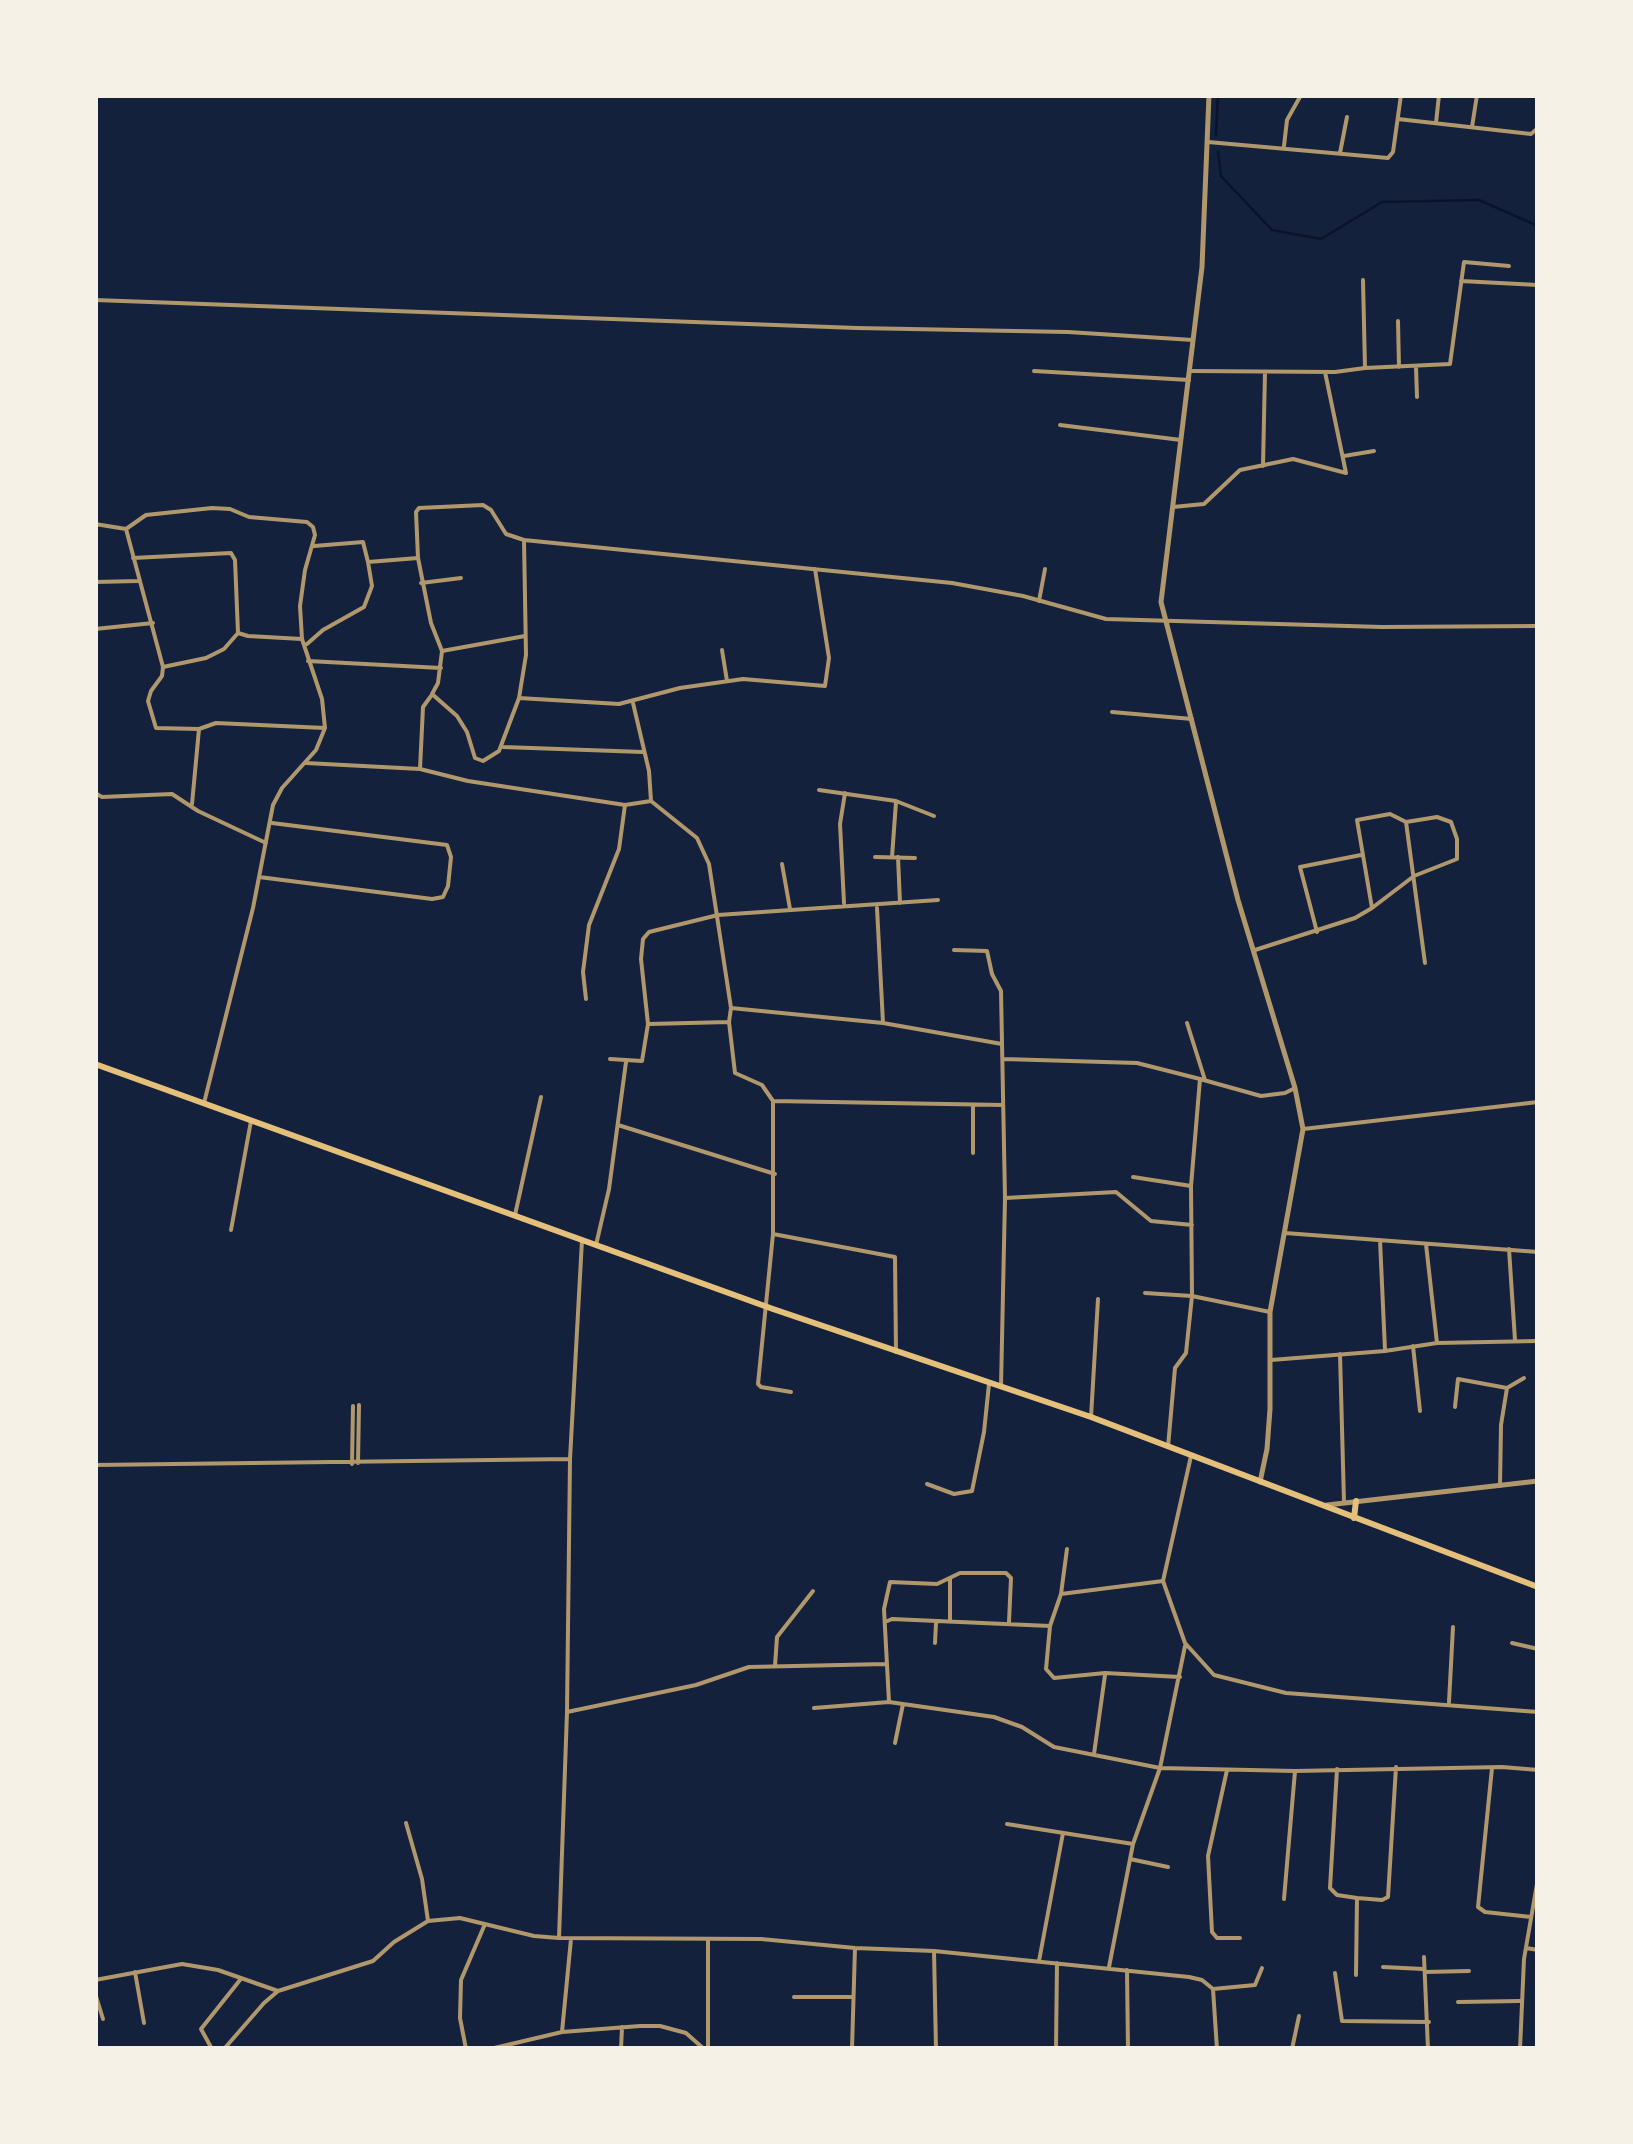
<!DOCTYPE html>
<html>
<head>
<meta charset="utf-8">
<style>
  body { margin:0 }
  #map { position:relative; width:1633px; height:2144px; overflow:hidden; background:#14213d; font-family:"Open Sans",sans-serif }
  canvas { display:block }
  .frame { position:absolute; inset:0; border:98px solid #f6f1e7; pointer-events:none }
</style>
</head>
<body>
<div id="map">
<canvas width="1633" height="2144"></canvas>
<div class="frame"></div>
</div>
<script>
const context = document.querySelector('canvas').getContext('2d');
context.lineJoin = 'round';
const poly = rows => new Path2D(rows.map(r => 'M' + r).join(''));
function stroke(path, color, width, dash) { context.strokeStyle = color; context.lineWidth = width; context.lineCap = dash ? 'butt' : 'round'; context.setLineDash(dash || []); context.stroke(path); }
stroke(poly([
  [1216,135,1218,95],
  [1218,152,1221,176,1272,230,1321,239,1382,202,1479,200,1538,226]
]), '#0b132b', 2.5);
stroke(poly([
  [1398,119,1531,134,1538,128],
  [1436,123,1439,95],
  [1472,127,1477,95],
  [1208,142,1388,158,1393,152,1401,95],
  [1284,146,1287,120,1301,95],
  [1340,153,1347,117],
  [1363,280,1365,368],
  [1461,281,1538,285],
  [95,300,857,328,1068,332,1193,340],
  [1398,321,1399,367],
  [1416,367,1417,397],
  [1034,371,1189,380],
  [1190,371,1335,372,1365,368,1450,364,1464,262,1509,266],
  [1060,425,1181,440],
  [1344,456,1374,451],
  [1263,466,1265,372],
  [1173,507,1204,504,1240,470,1293,459,1346,473,1325,372],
  [95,524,126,529,146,515,212,508,230,509,249,517,307,522,313,527,315,535,305,570,300,606,302,639,322,699,325,728,316,750,282,788,273,805,253,908,204,1103],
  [126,529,163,667,162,676,151,691,148,701,156,728,199,729,216,723,325,728],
  [314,546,363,542,368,562,418,558,431,623,442,651,438,683,432,694,457,716,467,732,475,758,483,761,499,751,519,698,526,655,524,540],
  [133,558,231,553,235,560,238,633],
  [418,558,416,512,419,508,483,505,491,510,506,534,524,540,952,583,1023,596,1106,619,1382,627,1538,626],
  [95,582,138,581],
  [421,583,461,578],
  [1039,601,1045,569],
  [95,629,153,623],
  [307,644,323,630,364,607,372,586,368,562],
  [722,650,727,681],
  [442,651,525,636],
  [308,661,441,668],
  [163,667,206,658,224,649,238,633,248,636,302,639],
  [519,698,619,704,680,688,743,679,825,686,829,658,815,569],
  [633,703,649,771,651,801,697,838,709,864,731,1008,729,1022,735,1073,762,1085,773,1101,773,1234,758,1384,761,1387,791,1392],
  [1112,712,1192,719],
  [503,747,643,752],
  [306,763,420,769,468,781,625,805,651,801],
  [420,769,423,707,431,696],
  [819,790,896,801,934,816],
  [95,793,102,797,172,794,198,811,266,843],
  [192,804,199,729],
  [1406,822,1425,963],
  [875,857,915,858],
  [892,857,896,802],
  [898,857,900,903],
  [782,864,790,909],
  [259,877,432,899,443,897,448,886,451,857,447,845,272,823],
  [844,903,840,824,845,793],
  [877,908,883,1023],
  [1317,932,1300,867,1361,855],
  [954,950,987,951,992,974,1001,991,1005,1198,1001,1387],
  [1255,950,1355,918,1372,908,1414,876,1457,859,1457,839,1451,822,1437,817,1406,822,1390,814,1357,820,1372,908],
  [586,999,583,972,589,925,619,849,625,805],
  [731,1008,883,1023,1002,1044],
  [1187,1023,1205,1080],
  [649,1024,729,1022],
  [610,1059,642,1061,648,1024,641,959,643,939,649,932,718,915,938,900],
  [1004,1059,1137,1063,1200,1079],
  [773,1101,1003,1105],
  [618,1125,775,1174],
  [1303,1129,1538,1102],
  [973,1153,973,1106],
  [1133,1177,1191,1186],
  [1005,1198,1116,1192,1151,1221,1192,1225],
  [515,1215,541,1097],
  [231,1230,251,1121],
  [1285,1233,1538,1252],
  [773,1234,895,1257,896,1352],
  [1380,1240,1385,1350],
  [1426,1244,1437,1343],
  [596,1245,609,1189,626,1062],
  [1509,1249,1515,1340],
  [1145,1293,1192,1296,1191,1186,1200,1079,1261,1096,1285,1093,1295,1088],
  [1413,1346,1420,1411],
  [1340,1354,1344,1502],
  [1271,1360,1385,1351,1437,1343,1538,1341],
  [1455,1407,1458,1379,1507,1388],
  [1091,1417,1098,1299],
  [1168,1447,1175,1368,1186,1353,1192,1296,1270,1312],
  [1191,1456,1163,1581,1185,1643,1214,1675,1286,1693,1538,1712],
  [358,1463,359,1405],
  [352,1464,353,1406],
  [95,1465,570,1459],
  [927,1484,954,1494,972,1491,984,1432,989,1384],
  [1500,1486,1501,1425,1507,1388,1524,1378],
  [950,1578,950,1622],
  [1061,1594,1067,1549],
  [885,1622,892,1619,1050,1626,1046,1669,1054,1678,1105,1673,1180,1677],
  [1050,1626,1061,1594,1163,1581],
  [935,1643,936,1623],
  [1512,1643,1538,1649],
  [775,1666,777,1637,813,1591],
  [889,1702,884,1609,890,1582,937,1584,960,1573,1006,1573,1011,1578,1009,1622],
  [1449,1702,1453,1627],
  [814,1708,889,1702,994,1717,1022,1727,1054,1747,1160,1768,1295,1771,1502,1767,1538,1770],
  [567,1712,696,1685,749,1667,886,1664],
  [895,1743,903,1704],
  [1094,1754,1105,1675],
  [1492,1768,1478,1907,1485,1912,1531,1917],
  [1337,1769,1330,1888,1337,1895,1357,1898],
  [1227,1770,1208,1856,1212,1932,1217,1938,1240,1938],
  [406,1823,422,1879,428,1921],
  [1007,1824,1133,1844],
  [1130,1859,1168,1867],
  [1284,1899,1295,1771],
  [559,1938,567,1712,570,1459,582,1240],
  [1526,1948,1538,1950],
  [934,1951,936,2049],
  [1424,1957,1428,2049],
  [1039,1961,1063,1833],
  [1109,1967,1133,1844,1160,1768,1185,1646],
  [1383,1967,1423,1969],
  [1127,1970,1128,2049],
  [135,1972,144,2023],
  [1425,1972,1469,1971],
  [1335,1973,1342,2021,1429,2022],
  [1356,1975,1357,1898,1382,1900,1388,1897,1396,1767],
  [95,1980,182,1964,218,1970,278,1991],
  [1213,1989,1255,1985,1262,1968],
  [95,1993,103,2019],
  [794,1997,853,1997],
  [1458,2002,1520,2001],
  [562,2032,571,1939],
  [212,2049,201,2029,240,1980],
  [224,2049,264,2003,278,1991,373,1961,394,1942,428,1921,460,1918,534,1936,559,1938,761,1939,855,1948,934,1951,1189,1977,1202,1980,1213,1989,1217,2049],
  [466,2049,460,2018,461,1980,485,1924],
  [490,2049,562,2032,640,2026,660,2026,686,2033,704,2049],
  [621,2049,622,2027],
  [708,2049,708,1939],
  [852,2049,855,1948],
  [1056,2049,1057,1963],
  [1070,2049,1103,2049],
  [1292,2049,1299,2016],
  [1520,2049,1524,1959,1538,1878]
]), '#b1986c', 4);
stroke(poly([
  [1209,95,1202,267,1161,602,1238,900,1295,1088,1303,1129,1270,1312,1270,1409,1267,1449,1260,1482],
  [1327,1505,1538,1481]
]), '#b1986c', 5);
stroke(poly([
  [95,1064,773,1309,1091,1417,1538,1587],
  [1354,1518,1356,1501]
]), '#e5c07b', 6);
</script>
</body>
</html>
